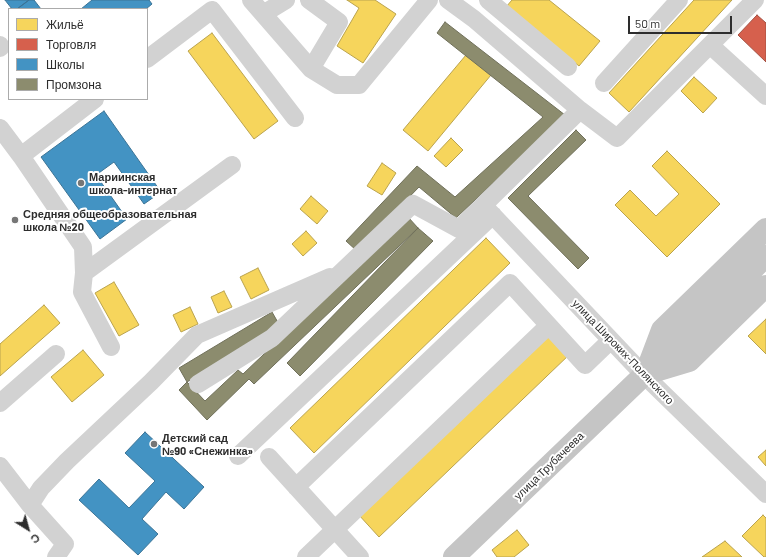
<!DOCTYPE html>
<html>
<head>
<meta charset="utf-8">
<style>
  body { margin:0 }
  #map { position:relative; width:766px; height:557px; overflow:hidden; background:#fff; font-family:Barlow,sans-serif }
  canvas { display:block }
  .legend { position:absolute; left:8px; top:8px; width:140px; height:92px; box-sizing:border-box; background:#fff; border:1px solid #ababab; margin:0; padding:5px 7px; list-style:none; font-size:12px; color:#2d2d2d }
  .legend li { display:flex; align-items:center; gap:8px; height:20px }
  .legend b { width:20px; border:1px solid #ababab }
  .north { position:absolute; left:8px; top:509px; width:40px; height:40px; -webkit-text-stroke:3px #fff; paint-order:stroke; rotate:143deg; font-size:11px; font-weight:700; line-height:16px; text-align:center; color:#2d2d2d }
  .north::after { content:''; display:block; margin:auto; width:14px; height:18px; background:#2d2d2d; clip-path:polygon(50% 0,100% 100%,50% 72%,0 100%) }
  .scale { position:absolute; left:628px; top:16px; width:104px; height:18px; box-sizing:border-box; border:2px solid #2d2d2d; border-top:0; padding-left:5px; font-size:12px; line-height:14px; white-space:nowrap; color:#2d2d2d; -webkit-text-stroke:3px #fff; paint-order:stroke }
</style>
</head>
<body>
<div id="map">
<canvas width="766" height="557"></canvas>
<ul class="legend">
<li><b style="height:11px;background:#f6d55c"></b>Жильё</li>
<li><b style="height:11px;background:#d6604d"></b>Торговля</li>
<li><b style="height:11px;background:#4393c3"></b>Школы</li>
<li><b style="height:11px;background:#8c8c6e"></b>Промзона</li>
</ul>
<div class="north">С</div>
<div class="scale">50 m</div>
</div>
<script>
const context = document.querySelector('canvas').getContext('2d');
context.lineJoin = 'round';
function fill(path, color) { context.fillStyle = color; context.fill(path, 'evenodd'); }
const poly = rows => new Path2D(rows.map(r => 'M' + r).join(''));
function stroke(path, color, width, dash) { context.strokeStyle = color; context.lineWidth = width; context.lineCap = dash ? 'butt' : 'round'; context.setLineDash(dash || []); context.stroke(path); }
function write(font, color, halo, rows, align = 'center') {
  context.font = font + ' Barlow,sans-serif'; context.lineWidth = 4; context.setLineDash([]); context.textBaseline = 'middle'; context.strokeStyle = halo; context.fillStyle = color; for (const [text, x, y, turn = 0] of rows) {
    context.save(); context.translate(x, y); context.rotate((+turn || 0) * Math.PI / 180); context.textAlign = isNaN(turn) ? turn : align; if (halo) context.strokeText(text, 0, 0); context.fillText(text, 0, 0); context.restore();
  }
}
const homes = poly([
  [347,0,375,0,396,14,363,63,337,46,359,8,347,0],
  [512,0,549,0,600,41,579,66,506,7,512,0],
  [694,0,732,0,629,112,609,93,694,0],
  [212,33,278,121,254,139,188,51,212,33],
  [466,55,491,75,428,151,403,130,466,55],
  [694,77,717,98,703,113,681,91,694,77],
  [451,138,463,150,446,167,434,156,451,138],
  [667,151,720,204,667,257,615,205,630,190,656,216,679,194,652,166,667,151],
  [382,163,396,173,382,195,367,186,382,163],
  [311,196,328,211,317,224,300,209,311,196],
  [306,231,317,243,303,256,292,244,306,231],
  [486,238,510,263,314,453,290,428,486,238],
  [258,268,269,290,251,299,240,277,258,268],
  [114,282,139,325,119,336,95,293,114,282],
  [224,291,232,307,218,313,211,297,224,291],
  [44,305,60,323,0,376,0,344,44,305],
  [190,307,198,324,181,332,173,315,190,307],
  [766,319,766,354,748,336,766,319],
  [549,331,571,353,379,537,358,514,549,331],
  [83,350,104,375,72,402,51,377,83,350],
  [766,450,766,466,758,457,766,450],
  [763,515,766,518,766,557,764,557,742,536,763,515],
  [517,530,529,545,514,557,497,557,492,550,517,530],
  [725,541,742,557,702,557,725,541]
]);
fill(homes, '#f6d55c');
stroke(homes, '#baa34e', 1);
const shops = poly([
  [757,15,766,23,766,62,738,35,757,15]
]);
fill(shops, '#d6604d');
stroke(shops, '#a35143', 1);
const schools = poly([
  [5,0,29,0,17,9,12,9,5,0],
  [29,0,34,0,41,9,17,9,29,0],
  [92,0,149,0,152,4,146,9,81,9,92,0],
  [104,111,161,192,144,204,114,162,96,175,127,219,100,239,41,157,104,111],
  [145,432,204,487,184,509,166,492,142,519,158,534,138,555,79,500,99,479,129,508,155,481,125,453,145,432]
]);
fill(schools, '#4393c3');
stroke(schools, '#3c7496', 1);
const industry = poly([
  [445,22,565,115,456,218,419,187,357,251,346,241,417,166,455,197,543,117,437,33,445,22],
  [576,130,586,140,528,196,589,258,578,269,508,198,576,130],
  [408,217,418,228,254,384,249,379,207,420,179,390,187,382,205,401,238,370,243,374,408,217],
  [418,228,433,241,300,376,287,363,418,228],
  [272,312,280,326,187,382,179,368,272,312]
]);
fill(industry, '#8c8c6e');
stroke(industry, '#70705a', 1);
stroke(poly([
  [251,0,311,69,337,85,359,85,429,0],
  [309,0,339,22,311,69],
  [488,0,568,67],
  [263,14,286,0],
  [0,45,1,47,0,48],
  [710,45,766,96],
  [147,59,212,10,295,118],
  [604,83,679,0],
  [580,110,617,138,755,0],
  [0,128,21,156,95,99],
  [21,156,83,247,84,273,82,292,111,347],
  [484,206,644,375,766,494],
  [84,273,232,165],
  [198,384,272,338,413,204,459,229,580,110,474,19,448,0],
  [0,403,56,354],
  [238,456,493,215],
  [269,457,360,557],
  [0,466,30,505],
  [296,487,510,283,585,365,611,340],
  [56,557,65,544,30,505,41,488,67,461,151,382,197,335,330,277],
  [306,557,548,326]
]), '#d2d2d2', 18);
stroke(poly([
  [648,367,662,330,766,229],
  [649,373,689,361,766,286],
  [454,557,693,328,766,256]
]), '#c5c5c5', 22);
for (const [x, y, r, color] of [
  [81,183,4,"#767676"],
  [15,220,4,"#767676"],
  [154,444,4,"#767676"]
]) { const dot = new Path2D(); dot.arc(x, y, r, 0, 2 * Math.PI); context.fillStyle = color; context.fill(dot); stroke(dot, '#fff', 1.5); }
write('bold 11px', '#2d2d2d', '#fff', [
  ["Мариинская",89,177],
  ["школа-интернат",89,190],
  ["Средняя общеобразовательная",23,214],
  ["школа №20",23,227],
  ["Детский сад",162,438],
  ["№90 «Снежинка»",162,451]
], 'left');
write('11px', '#2d2d2d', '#fff', [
  ["улица Широких-Полянского",623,352,46],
  ["улица Трубачеева",549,466,-44]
]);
</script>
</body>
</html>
